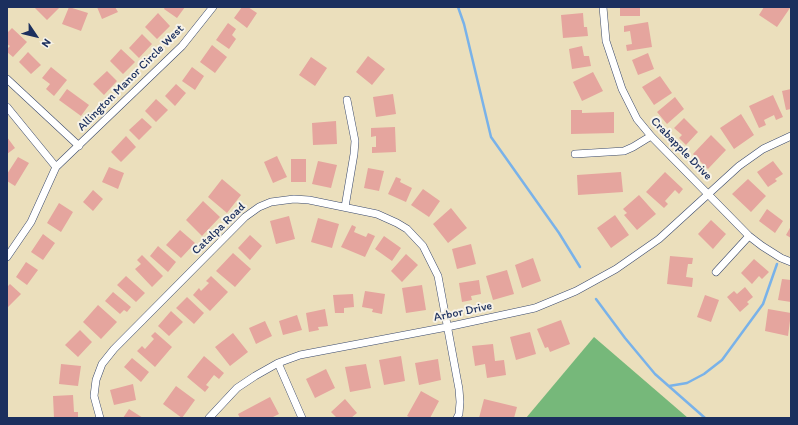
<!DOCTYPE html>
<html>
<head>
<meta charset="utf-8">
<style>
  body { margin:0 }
  #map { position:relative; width:798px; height:425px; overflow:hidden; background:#ebdfbc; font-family:Itim,sans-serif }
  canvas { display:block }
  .frame { position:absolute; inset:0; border:8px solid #1b2f5e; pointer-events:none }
  .north { position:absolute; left:16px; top:16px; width:40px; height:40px; -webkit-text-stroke:3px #f7f3e8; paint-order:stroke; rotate:125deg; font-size:11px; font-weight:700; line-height:16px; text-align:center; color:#1b2f5e }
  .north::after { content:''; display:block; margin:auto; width:14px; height:18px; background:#1b2f5e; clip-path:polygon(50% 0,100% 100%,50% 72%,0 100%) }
</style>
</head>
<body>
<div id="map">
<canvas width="798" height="425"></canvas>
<div class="frame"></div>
<div class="north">N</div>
</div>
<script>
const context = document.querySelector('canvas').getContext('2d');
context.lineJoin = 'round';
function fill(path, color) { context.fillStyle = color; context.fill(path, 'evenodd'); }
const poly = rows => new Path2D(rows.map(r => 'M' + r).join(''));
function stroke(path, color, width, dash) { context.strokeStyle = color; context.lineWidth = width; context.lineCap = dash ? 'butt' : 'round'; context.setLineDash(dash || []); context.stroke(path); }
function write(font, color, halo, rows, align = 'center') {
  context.font = font + ' Itim,sans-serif'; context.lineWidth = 4; context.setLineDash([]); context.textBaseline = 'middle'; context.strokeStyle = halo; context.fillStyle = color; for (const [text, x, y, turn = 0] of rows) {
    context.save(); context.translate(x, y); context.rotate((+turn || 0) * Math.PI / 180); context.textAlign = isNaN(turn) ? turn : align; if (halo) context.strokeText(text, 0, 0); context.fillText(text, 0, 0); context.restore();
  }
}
fill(poly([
  [594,337,688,418,526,418]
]), '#76b87a');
stroke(poly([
  [458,7,464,24,491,137,559,233,580,267],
  [596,299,625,338,655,374,705,418],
  [669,386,687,383,704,374,722,360,763,304,777,264]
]), '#79b2e9', 2.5);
fill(poly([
  [34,7,60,7,47,20],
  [69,7,88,13,81,31,62,24],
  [97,7,115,7,118,12,102,19],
  [165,7,185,7,177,18,164,9],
  [242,7,248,7,257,13,247,28,234,18],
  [620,7,640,7,640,16,620,16],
  [764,7,789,7,790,8,777,27,759,15],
  [158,13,170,26,157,39,145,27],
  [583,13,584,27,587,27,588,36,563,38,561,15],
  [648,22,652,47,627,51,626,45,632,44,630,31,624,32,624,26],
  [228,23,236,29,232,35,236,39,229,49,216,40],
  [12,28,27,42,13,57,7,52,7,49,10,46,7,44,7,33],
  [142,34,152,44,139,58,129,48],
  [212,45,227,57,215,73,200,62],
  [582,46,584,56,589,56,591,66,572,69,569,49],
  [121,49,135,62,123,74,110,61],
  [28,52,41,65,31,74,19,62],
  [648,53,654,69,638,75,632,60],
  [368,56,385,69,372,85,356,72],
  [311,57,327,68,315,86,299,75],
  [51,67,67,80,54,96,46,89,50,84,42,78],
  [192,67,204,76,195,90,182,81],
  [107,71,117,81,104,95,93,84],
  [593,72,603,91,582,101,573,82],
  [660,76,672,93,654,105,642,87],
  [176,84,186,93,175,106,165,96],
  [67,89,89,105,81,116,59,100],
  [791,89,791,109,786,110,782,91],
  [393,94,396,114,376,117,373,97],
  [773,95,783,117,776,120,774,115,764,120,766,125,759,128,749,106],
  [675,97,684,109,667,124,657,112],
  [156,99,168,110,156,122,145,111],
  [571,110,582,110,582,113,614,112,614,133,571,134],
  [741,114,754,135,734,149,720,128],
  [142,118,152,127,139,140,129,130],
  [684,118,698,132,686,145,679,138,682,135,674,128],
  [336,121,337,144,313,145,312,123],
  [395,127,396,152,372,153,372,147,376,147,376,136,371,137,371,128],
  [711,135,726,150,708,169,693,154],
  [126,136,136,147,121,162,111,152],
  [7,137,15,148,7,154],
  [277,156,287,177,273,183,264,162],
  [18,157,29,163,15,186,7,181,7,174],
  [291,159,306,159,306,182,291,182],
  [318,161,337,165,331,188,312,184],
  [773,161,783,174,775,179,777,181,768,187,757,172],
  [109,167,124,173,118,189,102,182],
  [368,168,384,171,379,191,364,188],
  [621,172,623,192,578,195,577,175],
  [665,172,683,189,679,194,675,190,665,201,668,204,664,208,646,192],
  [396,177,401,179,400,182,412,188,406,202,388,194],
  [222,179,241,195,227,213,208,197],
  [748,179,766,196,751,212,732,194],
  [423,189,440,201,429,217,411,205],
  [93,190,103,199,93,211,83,202],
  [639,195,656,214,637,230,624,215,627,213,623,209],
  [203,201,220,217,202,236,186,220],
  [59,203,73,212,61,232,47,223],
  [451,208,467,228,448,243,433,224],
  [767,209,783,221,775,233,759,221],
  [615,215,629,235,611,248,597,228],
  [289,216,295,239,276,244,270,221],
  [318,218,339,224,332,248,311,242],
  [711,220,726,234,713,249,698,234],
  [352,225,356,227,354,232,366,237,368,233,375,236,365,257,341,247],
  [791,226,791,238,786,235],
  [180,230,195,243,181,258,166,245],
  [43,234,55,243,43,260,31,252],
  [250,235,262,246,250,260,238,248],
  [384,236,401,248,392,261,375,249],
  [471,244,476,264,457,269,452,249],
  [158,246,176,262,168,272,150,256],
  [233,253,251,269,235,287,216,271],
  [406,254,418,265,402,282,391,271],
  [142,255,163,276,152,287,135,269,141,264,137,260],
  [670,256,693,258,692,264,688,264,686,277,693,278,692,287,667,284],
  [533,258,541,281,522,288,515,265],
  [754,259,769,272,762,279,759,276,752,284,741,273],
  [26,262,38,270,27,285,16,277],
  [507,270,514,294,493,300,486,276],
  [126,276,145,293,136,302,117,285],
  [211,276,228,292,210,311,193,295,199,288,201,291,209,283,206,281],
  [782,279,791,280,791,302,778,300],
  [479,280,481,294,471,296,472,300,462,302,459,283],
  [10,284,21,294,8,307,7,306,7,287],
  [422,285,426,310,406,313,402,288],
  [745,287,753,297,747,302,749,304,740,312,727,297,734,291,737,294],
  [365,291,385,294,382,314,372,312,373,309,362,307],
  [113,292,131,307,127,312,124,310,120,314,105,301],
  [353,294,354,307,344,308,344,313,335,313,333,295],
  [705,295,719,300,711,322,697,317],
  [187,297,204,313,194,324,176,308],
  [98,305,117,322,101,339,83,322],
  [325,309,328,326,318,327,319,330,309,332,306,313],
  [768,309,791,313,788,336,765,331],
  [171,311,183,322,169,336,158,326],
  [297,315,302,330,283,335,279,321],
  [561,320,570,344,550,352,548,347,545,348,537,329],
  [265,321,272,336,256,344,249,328],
  [80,330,92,342,78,357,65,345],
  [155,332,172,347,155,367,137,351,142,346,145,349,154,339,151,336],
  [530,332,536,354,516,360,510,337],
  [233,333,248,352,230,366,215,347],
  [493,344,495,361,504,360,506,375,487,378,485,364,475,366,472,346],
  [204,356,224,373,219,379,214,375,206,385,209,387,205,392,187,377],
  [401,356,405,381,384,385,379,360],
  [132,358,149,372,141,382,124,367],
  [438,359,441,380,419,385,415,363],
  [61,364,81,366,78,386,59,384],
  [366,364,371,388,350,392,345,367],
  [326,369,335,388,315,398,306,379],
  [133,384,136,400,114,405,110,390],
  [176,386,195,400,182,418,163,404],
  [421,391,439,401,430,418,411,418,407,416],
  [73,395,74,412,78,412,78,418,54,418,53,396],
  [270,397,279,414,271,418,240,418,238,414],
  [345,399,357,413,351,418,337,418,331,412],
  [484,399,517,407,514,418,479,418],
  [129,409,143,418,123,418]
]), '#e5a59e');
const minor = poly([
  [603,7,606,41,622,89,637,119,651,136,749,236,762,246,781,258,791,262],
  [7,79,79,146],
  [7,107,56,167],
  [575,154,624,151,633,147,651,136],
  [345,207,354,154,355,141,347,100],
  [7,257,31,222,56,167,182,46,213,7],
  [716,272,749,236],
  [278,363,302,418],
  [100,418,94,396,96,380,102,364,114,349,245,217,259,207,271,202,294,199,309,200,377,214,397,223,407,229,423,246,438,276,459,389,460,402,459,414,457,418],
  [209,418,237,388,255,376,278,363,300,355,447,327,535,308,576,291,616,269,659,239,739,166,763,149,791,136]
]);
stroke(minor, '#3a496c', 8);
stroke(minor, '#fff', 7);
write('12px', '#1b2f5e', '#f7f3e8', [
  ["Allington Manor Circle West",131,78,-45],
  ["Crabapple Drive",681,149,46],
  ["Catalpa Road",219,229,-44],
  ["Arbor Drive",463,312,-12]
]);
</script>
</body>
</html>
